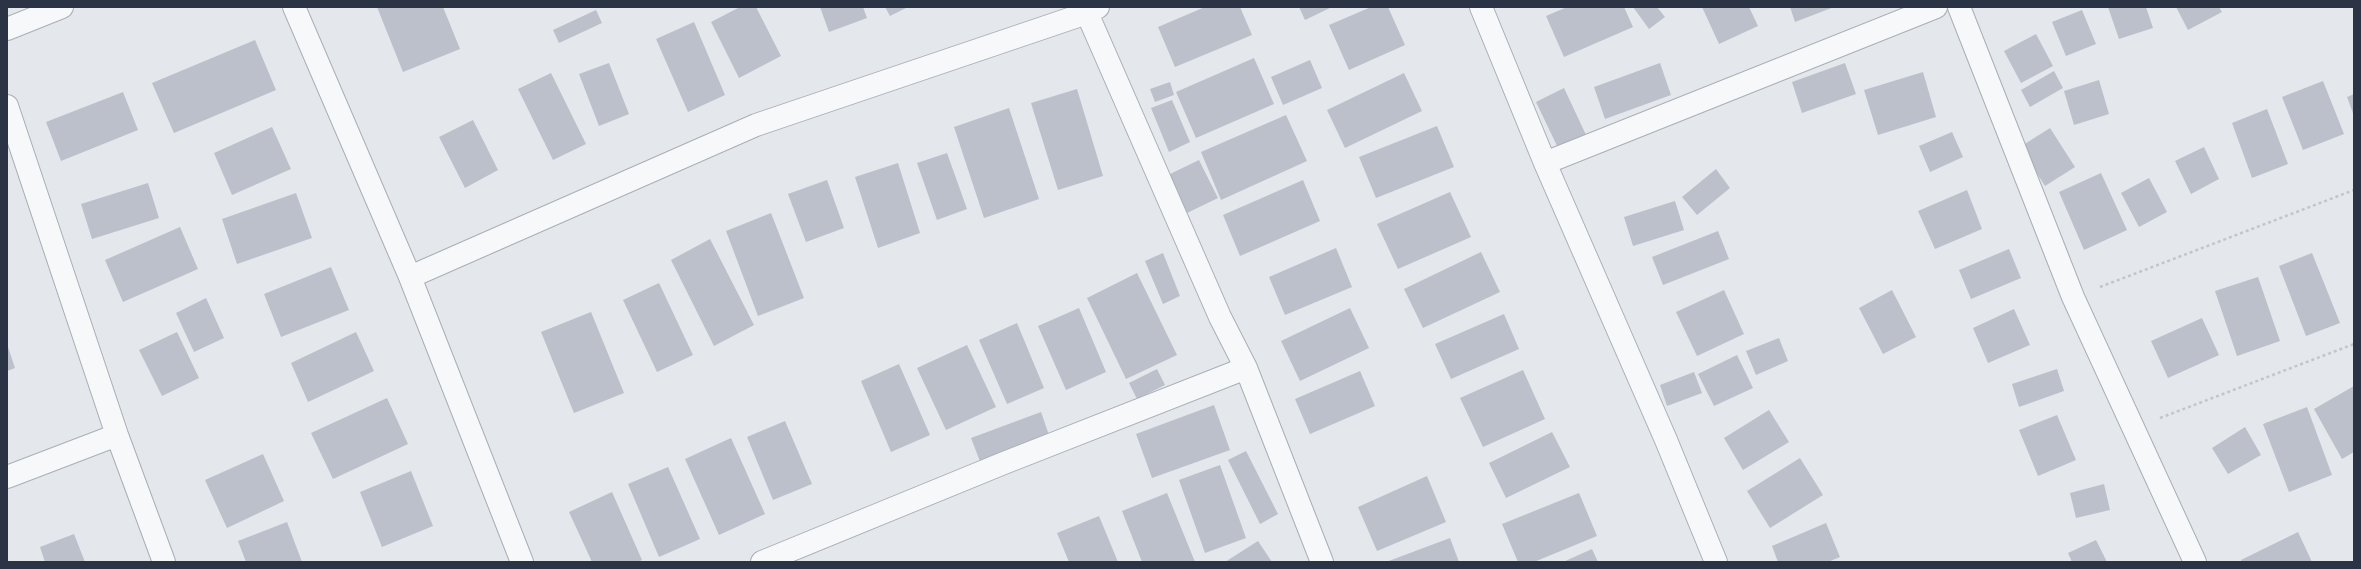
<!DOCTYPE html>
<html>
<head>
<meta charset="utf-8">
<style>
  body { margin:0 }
  #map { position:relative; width:2361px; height:569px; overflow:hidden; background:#e4e7ec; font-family:"DM Sans",sans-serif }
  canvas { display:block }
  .frame { position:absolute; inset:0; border:8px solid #2b3445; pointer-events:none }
</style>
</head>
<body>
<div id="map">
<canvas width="2361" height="569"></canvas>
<div class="frame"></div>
</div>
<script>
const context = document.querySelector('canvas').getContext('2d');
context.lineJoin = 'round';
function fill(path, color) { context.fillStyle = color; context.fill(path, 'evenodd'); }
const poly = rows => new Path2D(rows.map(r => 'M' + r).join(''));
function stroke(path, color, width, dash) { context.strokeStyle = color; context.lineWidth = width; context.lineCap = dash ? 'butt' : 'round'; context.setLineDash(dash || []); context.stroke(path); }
fill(poly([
  [377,7,443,7,460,49,403,72],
  [740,7,756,7,781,56,739,78,711,22],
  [820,7,863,7,867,18,829,32],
  [885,7,908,7,890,16],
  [1205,7,1240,7,1252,35,1175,67,1158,27],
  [1299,7,1332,7,1305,20],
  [1371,7,1388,7,1405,45,1349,70,1329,25],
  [1567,7,1624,7,1633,27,1564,57,1546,16],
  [1633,7,1657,7,1665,17,1649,29],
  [1702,7,1749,7,1758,26,1719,44],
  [1790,7,1834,7,1795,22],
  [2108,7,2146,7,2153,28,2119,39],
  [2176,7,2219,7,2222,12,2188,30],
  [596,10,602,23,559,43,553,30],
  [2082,10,2096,44,2066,56,2052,22],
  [694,22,725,95,688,112,656,39],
  [2036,34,2053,66,2021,83,2004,51],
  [255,40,276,90,174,133,152,83],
  [1254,58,1274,104,1196,138,1176,92],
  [1310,60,1322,88,1283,105,1271,77],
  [609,63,629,114,599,126,579,74],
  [1660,63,1671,95,1605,119,1594,87],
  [1845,63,1856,94,1802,113,1792,82],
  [2054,71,2063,88,2030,107,2021,90],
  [1923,72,1936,117,1878,135,1864,90],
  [551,73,586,144,553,160,518,89],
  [1404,73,1422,111,1345,148,1327,110],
  [2099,80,2109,114,2074,125,2064,91],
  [2323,81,2344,134,2303,150,2282,97],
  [1170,82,1174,95,1155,102,1150,89],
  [1564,88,1587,137,1559,150,1536,102],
  [1077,89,1103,176,1058,190,1031,103],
  [123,92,138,130,61,161,46,122],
  [2354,94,2354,116,2347,97],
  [1172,100,1190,142,1169,152,1151,108],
  [1009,108,1039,199,984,218,954,127],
  [2267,109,2288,164,2252,178,2232,123],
  [1286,115,1307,161,1221,200,1201,152],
  [473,120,498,170,465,188,439,137],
  [1437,126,1454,167,1376,198,1359,157],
  [272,127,291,169,232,195,214,153],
  [2050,128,2075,167,2045,186,2020,147],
  [1952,132,1963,157,1930,172,1919,146],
  [2204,147,2219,179,2191,194,2175,161],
  [947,153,967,209,937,220,917,163],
  [1199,160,1218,198,1187,213,1168,175],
  [898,163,920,233,878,248,855,177],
  [1716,169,1730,188,1697,215,1682,197],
  [2101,173,2127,230,2084,250,2059,192],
  [2149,178,2167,212,2139,227,2121,193],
  [827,180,844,228,806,242,788,194],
  [1303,180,1320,221,1240,256,1223,215],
  [148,183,159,218,92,239,81,204],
  [1967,190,1982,229,1935,249,1918,211],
  [1450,192,1471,237,1398,269,1377,224],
  [296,193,312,238,237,264,222,219],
  [1675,201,1684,230,1633,246,1624,217],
  [771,213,804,298,758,316,726,231],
  [180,227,198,269,123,302,105,260],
  [1718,231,1729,259,1663,285,1652,257],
  [710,239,754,325,714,346,671,260],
  [1336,248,1352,287,1285,315,1269,277],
  [2009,249,2021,278,1971,299,1959,270],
  [1481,252,1500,292,1423,328,1404,289],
  [1163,253,1180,296,1163,304,1145,261],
  [2312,253,2340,323,2306,336,2279,266],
  [331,267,349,310,281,337,264,294],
  [1137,273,1177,355,1126,379,1087,298],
  [2258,277,2280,341,2237,356,2215,291],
  [659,283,693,355,657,372,623,300],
  [1724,290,1744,334,1697,356,1676,312],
  [1892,290,1916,337,1883,354,1859,308],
  [206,298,224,338,194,352,176,313],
  [1079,308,1106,372,1066,390,1038,326],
  [1350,308,1369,348,1300,381,1281,341],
  [2014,309,2030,345,1988,363,1973,328],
  [591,312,624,393,574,413,541,332],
  [1504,314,1519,349,1451,379,1435,344],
  [2202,318,2219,355,2168,378,2151,341],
  [1017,323,1044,388,1007,404,979,340],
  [177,332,199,378,162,396,139,350],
  [356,332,374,371,308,402,291,363],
  [1779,338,1788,361,1756,375,1746,351],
  [7,344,15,368,7,371],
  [967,345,996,407,946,430,917,368],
  [1737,355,1753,388,1714,406,1698,374],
  [899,364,930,435,891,452,861,381],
  [1157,369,1165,385,1137,399,1129,383],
  [2057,369,2064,391,2019,407,2012,384],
  [1523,370,1545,419,1483,447,1460,398],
  [1360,371,1375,406,1310,434,1295,399],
  [1694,372,1702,393,1667,406,1660,385],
  [2354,386,2354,452,2342,459,2314,409],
  [387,398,408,444,333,479,311,433],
  [1214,405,1230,450,1152,478,1136,434],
  [2307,407,2332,475,2289,492,2263,424],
  [1769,410,1789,442,1743,470,1724,438],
  [1041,412,1050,438,981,464,971,438],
  [2057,415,2076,460,2038,476,2019,430],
  [785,421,812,484,773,500,747,437],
  [2245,427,2261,455,2228,474,2212,448],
  [1552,432,1570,467,1506,498,1489,463],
  [731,438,765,514,719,535,685,459],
  [1246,451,1278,514,1260,524,1228,460],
  [263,454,284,501,227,528,205,480],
  [1800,458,1823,495,1770,528,1747,491],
  [1220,465,1246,538,1205,553,1179,480],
  [668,467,700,539,659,557,628,484],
  [411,471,433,526,382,547,360,492],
  [1427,476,1446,522,1377,551,1358,507],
  [2104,484,2110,510,2076,518,2070,493],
  [612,492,642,560,638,562,592,562,569,512],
  [1167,493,1195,562,1142,562,1122,511],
  [1579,493,1597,536,1534,562,1518,562,1502,524],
  [1099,516,1118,562,1069,562,1057,533],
  [287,522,302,562,246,562,238,541],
  [1826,523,1840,557,1828,562,1778,562,1772,546],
  [2298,532,2312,562,2242,562,2241,560],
  [74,534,85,562,45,562,40,547],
  [1450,538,1459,562,1386,562],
  [2096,540,2107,562,2072,562,2068,553],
  [1258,541,1272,562,1225,562],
  [1592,549,1598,562,1563,562]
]), '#bbc0ca');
const minor = poly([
  [294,7,410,277,522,562],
  [1481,7,1545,163,1666,440,1716,562],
  [1959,7,2073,297,2195,562],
  [1087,13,1220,317,1246,368,1322,562],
  [7,106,117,435,164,562],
  [1545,163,1936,7],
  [410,277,756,125,1087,13,1098,7],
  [7,477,117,435],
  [762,562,1004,463,1246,368]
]);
const tertiary = poly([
  [7,29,62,7]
]);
stroke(minor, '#a9aeb7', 24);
stroke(tertiary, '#a9aeb7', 24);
stroke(poly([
  [2100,287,2354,190],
  [2160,418,2354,344]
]), '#c2c5cb', 2.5, [3, 3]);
stroke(minor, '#f7f8fa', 22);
stroke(tertiary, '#f7f8fa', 22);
</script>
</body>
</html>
